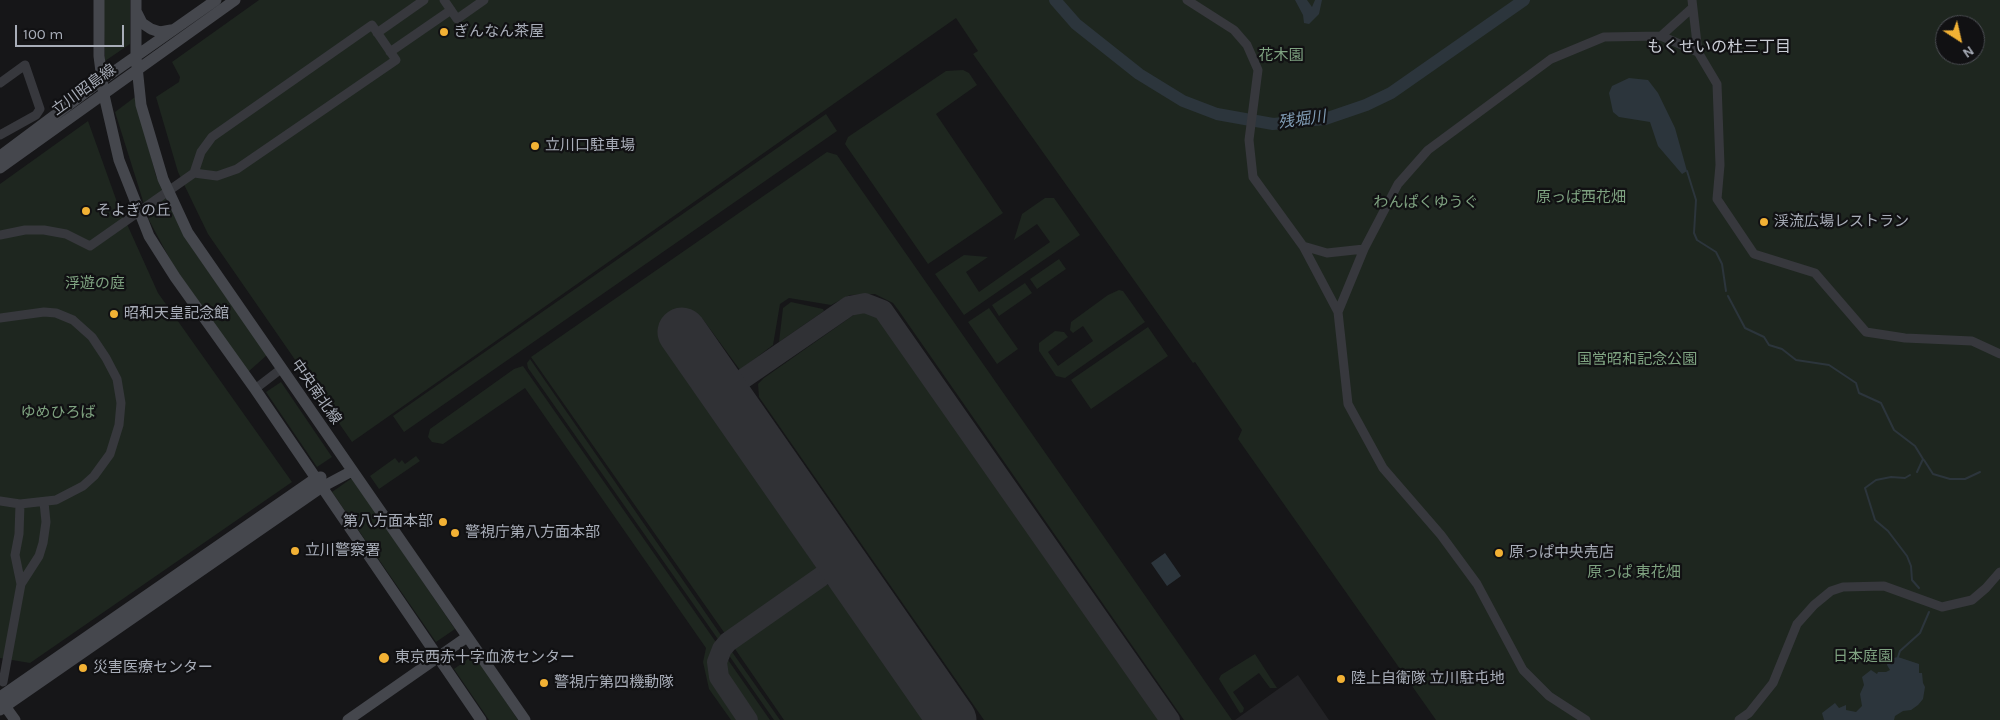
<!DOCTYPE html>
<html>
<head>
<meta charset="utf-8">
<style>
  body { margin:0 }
  #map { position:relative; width:2000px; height:720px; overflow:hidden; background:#161618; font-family:Karla,sans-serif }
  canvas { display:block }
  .north { position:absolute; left:1935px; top:15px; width:50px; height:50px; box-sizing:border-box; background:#111113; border:1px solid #4d4f55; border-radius:50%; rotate:145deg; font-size:14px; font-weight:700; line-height:20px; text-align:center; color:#a8adb8 }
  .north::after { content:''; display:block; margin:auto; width:18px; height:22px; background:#f2b134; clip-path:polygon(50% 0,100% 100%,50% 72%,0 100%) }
  .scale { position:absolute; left:15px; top:25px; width:109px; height:22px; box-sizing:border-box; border:2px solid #a8adb8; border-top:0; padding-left:6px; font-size:15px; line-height:18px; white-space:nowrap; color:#a8adb8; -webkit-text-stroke:4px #111113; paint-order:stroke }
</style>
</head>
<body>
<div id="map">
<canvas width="2000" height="720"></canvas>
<div class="north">N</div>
<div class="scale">100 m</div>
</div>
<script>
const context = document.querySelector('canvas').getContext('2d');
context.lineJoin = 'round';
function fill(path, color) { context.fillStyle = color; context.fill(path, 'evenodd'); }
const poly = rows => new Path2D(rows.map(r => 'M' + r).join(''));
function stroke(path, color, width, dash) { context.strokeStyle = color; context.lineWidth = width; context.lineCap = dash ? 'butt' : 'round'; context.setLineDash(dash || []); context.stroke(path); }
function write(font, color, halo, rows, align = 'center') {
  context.font = font + ' Karla,"Noto Sans JP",sans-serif'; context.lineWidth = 4.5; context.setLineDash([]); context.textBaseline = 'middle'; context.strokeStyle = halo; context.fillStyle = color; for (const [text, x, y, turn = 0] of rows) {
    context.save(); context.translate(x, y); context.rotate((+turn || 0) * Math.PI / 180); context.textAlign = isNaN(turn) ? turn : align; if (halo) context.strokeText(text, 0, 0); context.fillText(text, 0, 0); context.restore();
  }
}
fill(poly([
  [1298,675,1329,720,1235,720]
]), '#222225');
fill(poly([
  [103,0,130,0,130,44,105,61],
  [259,0,2000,0,2000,720,1436,720,1238,439,1242,430,1195,362,1193,363,973,54,978,51,956,18,352,442,208,234,178,172,156,97,179,82,180,77,172,62],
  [1945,25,1975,25,1975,55,1945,55],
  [963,70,969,73,977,85,936,114,1003,213,928,264,845,144,848,137,946,71],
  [135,97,156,176,170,208,194,251,267,355,248,372,173,265,149,220,115,112],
  [826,114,837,131,404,432,393,416],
  [88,121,117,202,158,293,292,482,30,663,0,658,0,184],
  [827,152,837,155,1232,720,1184,720,899,311,893,303,875,294,850,295,831,305,789,298,780,304,773,345,740,370,702,318,664,344,818,570,814,577,728,638,531,357],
  [1045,198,1054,198,1080,235,964,315,935,274,964,255,988,257,966,272,979,292,1050,242,1037,224,1014,240,1022,214],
  [1059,259,1066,269,1037,289,1030,279],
  [1025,283,1032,293,999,316,992,305],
  [1119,290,1123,291,1145,322,1065,378,1056,376,1039,351,1039,343,1055,331,1064,332,1068,337,1048,352,1058,366,1093,341,1083,326,1073,333,1070,330,1071,322,1108,295],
  [791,302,823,309,824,311,779,342,783,308],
  [989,308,1018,349,997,364,968,322],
  [862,312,878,316,884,322,1160,720,984,720,759,397,758,384,764,378,855,314],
  [1148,327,1168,356,1091,409,1071,380],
  [530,359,725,641,722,645,528,368,527,363],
  [523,366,720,648,715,664,717,678,721,688,744,720,731,720,709,689,703,662,706,648,525,388,443,444,432,442,428,437,430,429,514,369],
  [281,382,332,457,317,467,266,392],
  [416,456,420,461,379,489,370,476,395,458,399,463,402,460,405,464],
  [352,478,455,629,436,642,332,492],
  [824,584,828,585,834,590,924,720,784,720,733,646],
  [730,649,780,720,774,720,728,654],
  [475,654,518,720,489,720,454,669],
  [1255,654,1277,688,1270,688,1259,673,1233,692,1244,708,1243,712,1240,713,1219,679,1221,675],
  [726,657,770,720,756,720,728,678,725,666]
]), '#1e261f');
fill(poly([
  [1295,0,1307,0,1312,7,1315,0,1322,0,1319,14,1309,24,1304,23,1303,15],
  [1629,78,1648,80,1658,93,1675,128,1687,171,1682,174,1658,146,1650,122,1619,117,1613,112,1609,93,1612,86],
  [1165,553,1181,576,1167,586,1151,563],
  [1898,657,1919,664,1919,673,1922,673,1923,683,1925,687,1923,699,1918,705,1911,710,1903,711,1895,716,1894,720,1824,720,1822,713,1835,703,1839,708,1846,705,1846,710,1856,712,1862,706,1860,694,1864,685,1862,677,1871,670,1877,674,1878,672,1886,672,1890,670,1887,665,1889,659]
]), '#2c353c');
stroke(poly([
  [1687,171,1696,200,1694,233,1697,240,1716,252,1722,264,1726,291],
  [1728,296,1745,328,1764,337,1769,345,1782,349,1796,360,1829,365,1856,383,1859,393,1881,403,1894,430,1915,446,1923,459,1917,472],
  [1924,460,1933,474,1950,479,1965,479,1980,472],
  [1910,475,1905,478,1891,477,1876,480,1865,488,1875,520,1888,531,1907,556,1911,566,1912,580,1919,588],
  [1898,657,1900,651,1920,633,1929,612]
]), '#2c353c', 2);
stroke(poly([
  [1055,0,1076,24,1139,74,1183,101,1217,114,1273,124,1325,119,1366,105,1391,93,1524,0]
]), '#2c353c', 12);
stroke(poly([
  [724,392,849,306,865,303,883,310,1170,720],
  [748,720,719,677,717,662,722,649,728,642,842,562]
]), '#303135', 20);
stroke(poly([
  [682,332,952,720]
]), '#303135', 49);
stroke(poly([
  [444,0,457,19,484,0],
  [1187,0,1234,30,1247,45,1258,70,1249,140,1253,177,1303,246,1338,312,1348,404,1383,468,1441,535,1477,584,1523,670,1549,696,1586,720],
  [1692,0,1698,52,1717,84,1720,165,1717,199,1754,254,1815,273,1866,332,1905,338,1972,341,2000,354],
  [372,25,396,60,237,169,217,176,194,173,201,152,212,137,372,25],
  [377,33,424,0],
  [1661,36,1698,52],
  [390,52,451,10],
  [0,83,25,65,40,109,36,115,0,135],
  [0,235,25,230,44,230,66,234,90,246,194,173],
  [1303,246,1327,253,1364,249],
  [1338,312,1364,249,1398,184,1428,150,1551,59,1604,37,1661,36,1691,9],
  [0,318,44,312,56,313,73,320,92,337,106,358,117,379,121,403,119,425,110,454,94,476,83,486,56,500,20,504,0,501],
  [255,389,281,369],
  [20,504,19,534,15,555,21,584],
  [3,682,21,584,39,556,43,543,46,522,44,502],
  [1739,720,1749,713,1773,683,1797,624,1814,605,1831,591,1843,587,1884,586,1942,607,1972,600,1986,588,2000,572]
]), '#37383d', 9);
stroke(poly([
  [99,0,99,56,104,95,119,160,149,236,175,277,255,389,481,720],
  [136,0,136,57,141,105,163,179,188,233,525,720],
  [137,13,142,23,151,29,160,32,171,30],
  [0,156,102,80,216,0],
  [0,168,235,0],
  [0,697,316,478,321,477],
  [2,702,15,720],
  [0,710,322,487,352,471],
  [348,720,467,637]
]), '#45474d', 11);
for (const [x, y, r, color] of [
  [444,32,5,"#f2b134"],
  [535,146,5,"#f2b134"],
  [86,211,5,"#f2b134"],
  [1764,222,5,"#f2b134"],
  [114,314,5,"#f2b134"],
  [443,522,5,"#f2b134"],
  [455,533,5,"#f2b134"],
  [295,551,5,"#f2b134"],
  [1499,553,5,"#f2b134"],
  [384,658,6,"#f2b134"],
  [83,668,5,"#f2b134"],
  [1341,679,5,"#f2b134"],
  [544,683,5,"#f2b134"]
]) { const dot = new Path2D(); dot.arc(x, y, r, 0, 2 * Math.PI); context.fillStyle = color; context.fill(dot); stroke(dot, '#111113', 2); }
write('15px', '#a8adb8', '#111113', [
  ["ぎんなん茶屋",454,32],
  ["立川口駐車場",545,146],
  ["そよぎの丘",96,211],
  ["渓流広場レストラン",1774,222],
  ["昭和天皇記念館",124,314],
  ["第八方面本部",433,522,"right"],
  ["警視庁第八方面本部",465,533],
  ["立川警察署",305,551],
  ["原っぱ中央売店",1509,553],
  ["東京西赤十字血液センター",395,658],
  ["災害医療センター",93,668],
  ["陸上自衛隊 立川駐屯地",1351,679],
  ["警視庁第四機動隊",554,683]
], 'left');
write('15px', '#7fa381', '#111113', [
  ["花木園",1281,56],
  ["原っぱ西花畑",1581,198],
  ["わんぱくゆうぐ",1426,203],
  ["浮遊の庭",95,284],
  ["国営昭和記念公園",1637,360],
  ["ゆめひろば",58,413],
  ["原っぱ 東花畑",1634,573],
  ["日本庭園",1863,657]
]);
write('15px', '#a8adb8', '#111113', [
  ["立川昭島線",84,90,-36],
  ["中央南北線",316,392,55]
]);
write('16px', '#c9ccd4', '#111113', [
  ["もくせいの杜三丁目",1719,47]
]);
write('italic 16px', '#7f9bb3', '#111113', [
  ["残堀川",1302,120,-8]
]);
</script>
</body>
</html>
